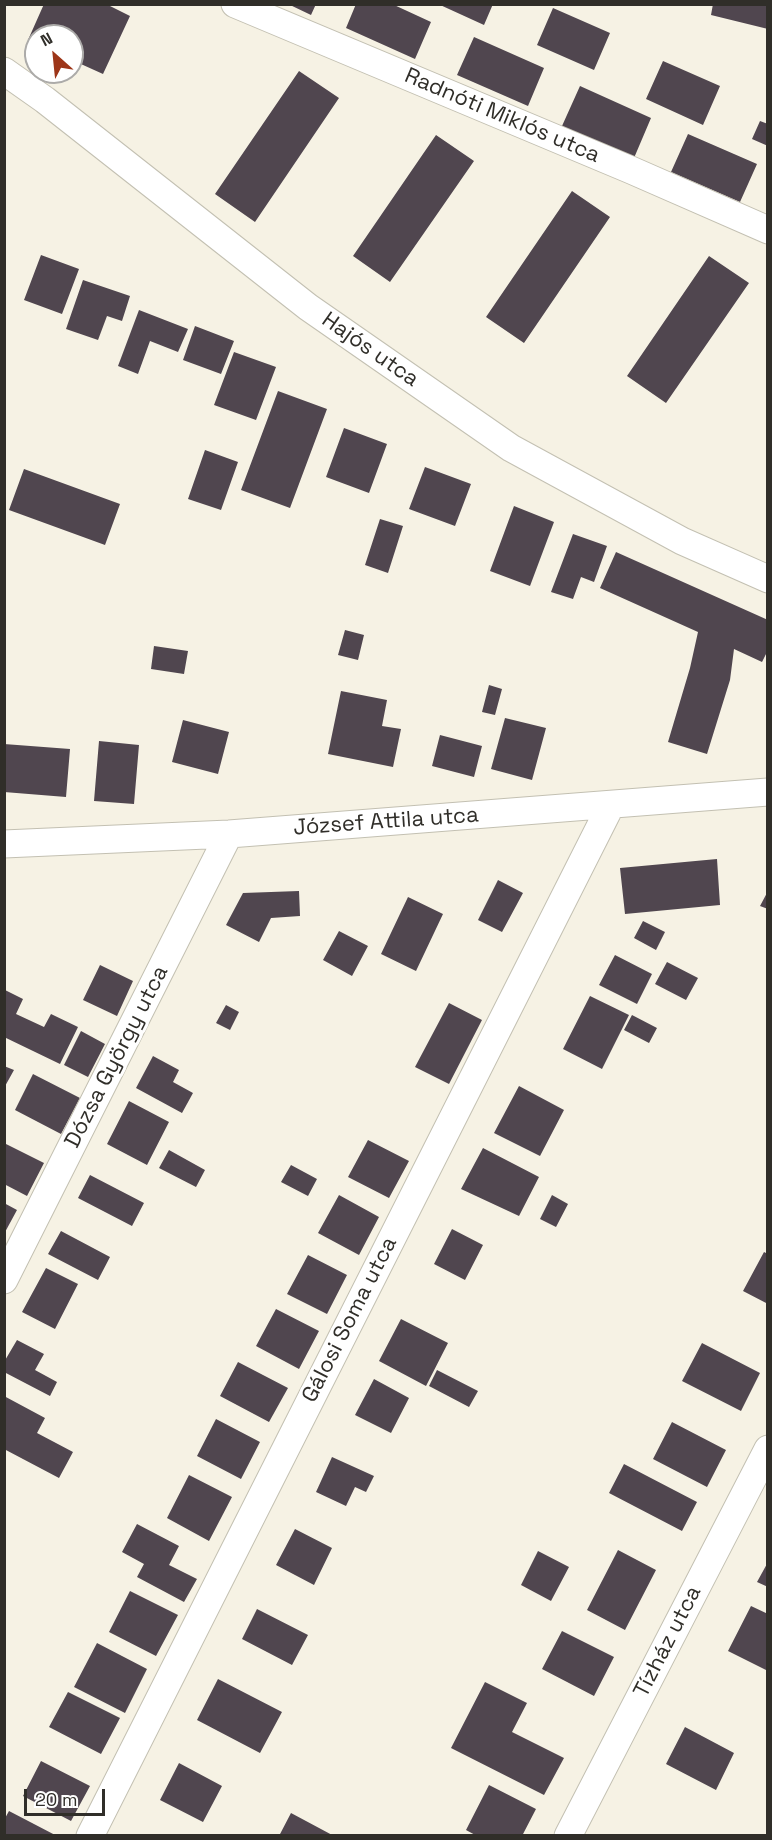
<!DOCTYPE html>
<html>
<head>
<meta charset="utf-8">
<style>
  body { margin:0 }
  #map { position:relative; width:772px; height:1840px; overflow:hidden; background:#f6f2e4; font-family:"Space Grotesk",sans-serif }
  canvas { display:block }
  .frame { position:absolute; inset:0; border:6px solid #302e29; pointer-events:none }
  .north { position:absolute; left:24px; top:24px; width:60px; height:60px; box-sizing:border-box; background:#fff; border:2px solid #acaba9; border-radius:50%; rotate:333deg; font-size:16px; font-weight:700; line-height:24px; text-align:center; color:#302e29 }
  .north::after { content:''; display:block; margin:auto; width:21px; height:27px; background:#9d3619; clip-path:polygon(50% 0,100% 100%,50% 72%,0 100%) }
  .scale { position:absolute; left:24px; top:1789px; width:81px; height:27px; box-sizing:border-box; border:3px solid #302e29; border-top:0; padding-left:8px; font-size:18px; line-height:21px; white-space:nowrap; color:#302e29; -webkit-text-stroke:4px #fff; paint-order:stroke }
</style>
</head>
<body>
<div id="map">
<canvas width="772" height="1840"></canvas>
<div class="frame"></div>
<div class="north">N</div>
<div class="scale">20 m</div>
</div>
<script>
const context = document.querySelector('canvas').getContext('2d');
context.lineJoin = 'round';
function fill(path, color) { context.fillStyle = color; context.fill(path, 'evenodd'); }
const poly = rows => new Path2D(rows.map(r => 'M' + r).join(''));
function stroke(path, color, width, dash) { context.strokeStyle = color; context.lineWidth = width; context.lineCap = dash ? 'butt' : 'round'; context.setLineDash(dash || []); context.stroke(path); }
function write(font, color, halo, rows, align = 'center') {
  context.font = font + ' "Space Grotesk",sans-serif'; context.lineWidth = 6; context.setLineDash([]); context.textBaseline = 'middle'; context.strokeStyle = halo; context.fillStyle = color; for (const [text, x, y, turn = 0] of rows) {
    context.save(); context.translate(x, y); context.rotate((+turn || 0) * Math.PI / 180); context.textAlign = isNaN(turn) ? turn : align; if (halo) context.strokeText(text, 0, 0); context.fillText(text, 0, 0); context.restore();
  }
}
fill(poly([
  [44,4,106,4,130,16,103,74,72,60,72,36,36,36,36,44,28,40],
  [288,4,316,4,311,15],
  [356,4,392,4,431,22,415,59,346,28],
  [438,4,493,4,484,25],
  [713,4,768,4,768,29,711,15],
  [553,8,610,33,594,70,537,45],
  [474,37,544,68,528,106,457,75],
  [663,61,720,86,703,125,646,99],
  [299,71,339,98,255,222,215,194],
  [580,86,651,118,634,158,562,126],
  [760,121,768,124,768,146,752,139],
  [688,134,757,164,740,202,671,172],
  [436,135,474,161,390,282,353,256],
  [572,191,610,217,524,343,486,317],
  [41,255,79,269,62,314,24,300],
  [709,256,749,283,666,403,627,376],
  [83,280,130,296,122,321,107,316,98,340,66,329],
  [139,310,188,329,178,352,150,341,138,374,118,366],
  [195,326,234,341,221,374,183,360],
  [234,352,276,367,256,420,214,405],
  [278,391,327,409,290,508,241,490],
  [344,428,387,444,369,493,326,477],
  [205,450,238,462,221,510,188,499],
  [425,467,471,484,455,526,409,509],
  [24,469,120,504,105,545,9,510],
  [514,506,554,522,530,586,490,571],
  [380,519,403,526,388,573,365,565],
  [573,534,607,546,594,582,581,577,573,599,551,592],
  [616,552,768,620,768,650,762,662,734,649,730,680,707,754,668,742,690,668,698,632,600,588],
  [345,630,364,635,358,660,338,655],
  [154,646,188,651,184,674,151,669],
  [489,685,502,689,495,715,482,712],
  [341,691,387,700,382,726,401,729,393,767,328,754],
  [505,718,546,728,532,780,491,769],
  [183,720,229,732,218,774,172,762],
  [440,735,482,746,474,777,432,766],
  [99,741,139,745,134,804,94,801],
  [4,744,70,749,66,797,4,792],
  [717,859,720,905,625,914,620,868],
  [498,880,523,893,502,932,478,920],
  [299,891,300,916,271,918,259,942,226,925,243,893],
  [768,891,768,909,760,906],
  [408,897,443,914,416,971,381,954],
  [643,921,665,932,656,950,634,938],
  [339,931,368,946,352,976,323,960],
  [615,955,652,974,637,1004,599,985],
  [667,962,698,978,686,1000,655,984],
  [100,965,133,981,117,1016,83,1000],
  [5,990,23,999,16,1014,44,1027,51,1014,78,1027,60,1064,4,1037],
  [590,996,629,1015,602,1069,563,1049],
  [449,1003,482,1020,449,1084,415,1067],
  [226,1005,239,1012,230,1030,216,1023],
  [632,1015,657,1028,649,1043,624,1030],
  [81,1031,105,1044,88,1077,64,1065],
  [153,1056,179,1070,173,1082,193,1093,182,1113,136,1088],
  [4,1066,14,1070,4,1088],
  [33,1074,80,1098,61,1134,15,1110],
  [519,1086,564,1110,540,1156,494,1133],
  [129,1101,169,1122,147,1165,107,1144],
  [368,1140,409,1161,389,1198,348,1177],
  [4,1143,44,1163,27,1196,4,1184],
  [483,1148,539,1177,519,1216,461,1189],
  [169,1150,205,1170,196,1187,159,1168],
  [291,1165,317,1179,308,1196,281,1182],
  [90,1175,144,1203,132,1226,78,1198],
  [339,1195,379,1217,359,1255,318,1233],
  [552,1195,568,1204,556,1227,540,1219],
  [4,1203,17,1210,4,1234],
  [452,1229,483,1245,465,1280,434,1264],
  [61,1231,110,1257,98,1280,48,1254],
  [764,1252,768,1254,768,1304,743,1291],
  [308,1255,347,1275,327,1314,287,1294],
  [46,1268,78,1284,55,1329,22,1312],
  [276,1309,319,1331,299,1369,256,1346],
  [401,1319,448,1343,426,1386,379,1361],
  [17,1340,44,1354,35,1370,57,1382,50,1396,4,1372,4,1362],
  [702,1343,760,1373,741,1411,682,1381],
  [238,1362,288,1388,269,1422,220,1396],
  [437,1370,478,1391,469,1407,429,1386],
  [374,1379,409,1398,391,1433,355,1415],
  [4,1396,45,1418,37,1433,73,1452,59,1478,4,1449],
  [216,1419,260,1442,241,1479,197,1456],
  [672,1422,726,1450,707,1487,653,1459],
  [332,1457,374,1476,366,1492,355,1487,346,1506,316,1492],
  [624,1464,697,1502,682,1531,609,1493],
  [189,1475,232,1497,209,1541,167,1518],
  [137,1524,179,1546,169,1565,197,1579,184,1602,137,1577,144,1564,122,1552],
  [295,1529,332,1548,314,1585,276,1565],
  [618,1550,656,1570,625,1630,587,1610],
  [538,1551,569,1567,551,1601,521,1585],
  [768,1562,768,1587,757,1582],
  [130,1591,178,1615,156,1656,109,1632],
  [751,1606,768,1614,768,1671,728,1651],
  [257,1609,308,1635,292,1665,242,1639],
  [562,1631,614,1657,594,1696,542,1669],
  [97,1643,147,1669,125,1713,74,1687],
  [218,1679,282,1712,260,1753,197,1720],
  [485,1682,527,1703,512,1732,564,1758,544,1795,451,1748],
  [68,1692,120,1718,101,1754,49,1727],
  [685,1727,734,1753,716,1790,666,1764],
  [41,1761,90,1786,71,1821,23,1796],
  [179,1763,222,1786,203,1822,160,1800],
  [489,1785,536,1809,522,1836,477,1836,466,1830],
  [9,1811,57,1836,4,1836,4,1820],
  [291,1813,334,1836,279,1836]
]), '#50464f');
const minor = poly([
  [235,4,631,170,768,230],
  [4,71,45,100,308,307,511,448,682,541,768,579],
  [4,844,229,834,768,792],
  [4,1280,229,834],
  [90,1836,611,805],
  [568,1836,768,1449]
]);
stroke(minor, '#c3c0b2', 29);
stroke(minor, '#fff', 27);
write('22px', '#302e29', '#fff', [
  ["Radnóti Miklós utca",502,116,23],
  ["Hajós utca",370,350,35],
  ["József Attila utca",386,822,-4],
  ["Dózsa György utca",117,1057,-63],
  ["Gálosi Soma utca",350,1320,-63],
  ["Tízház utca",668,1642,-63]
]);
</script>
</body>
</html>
